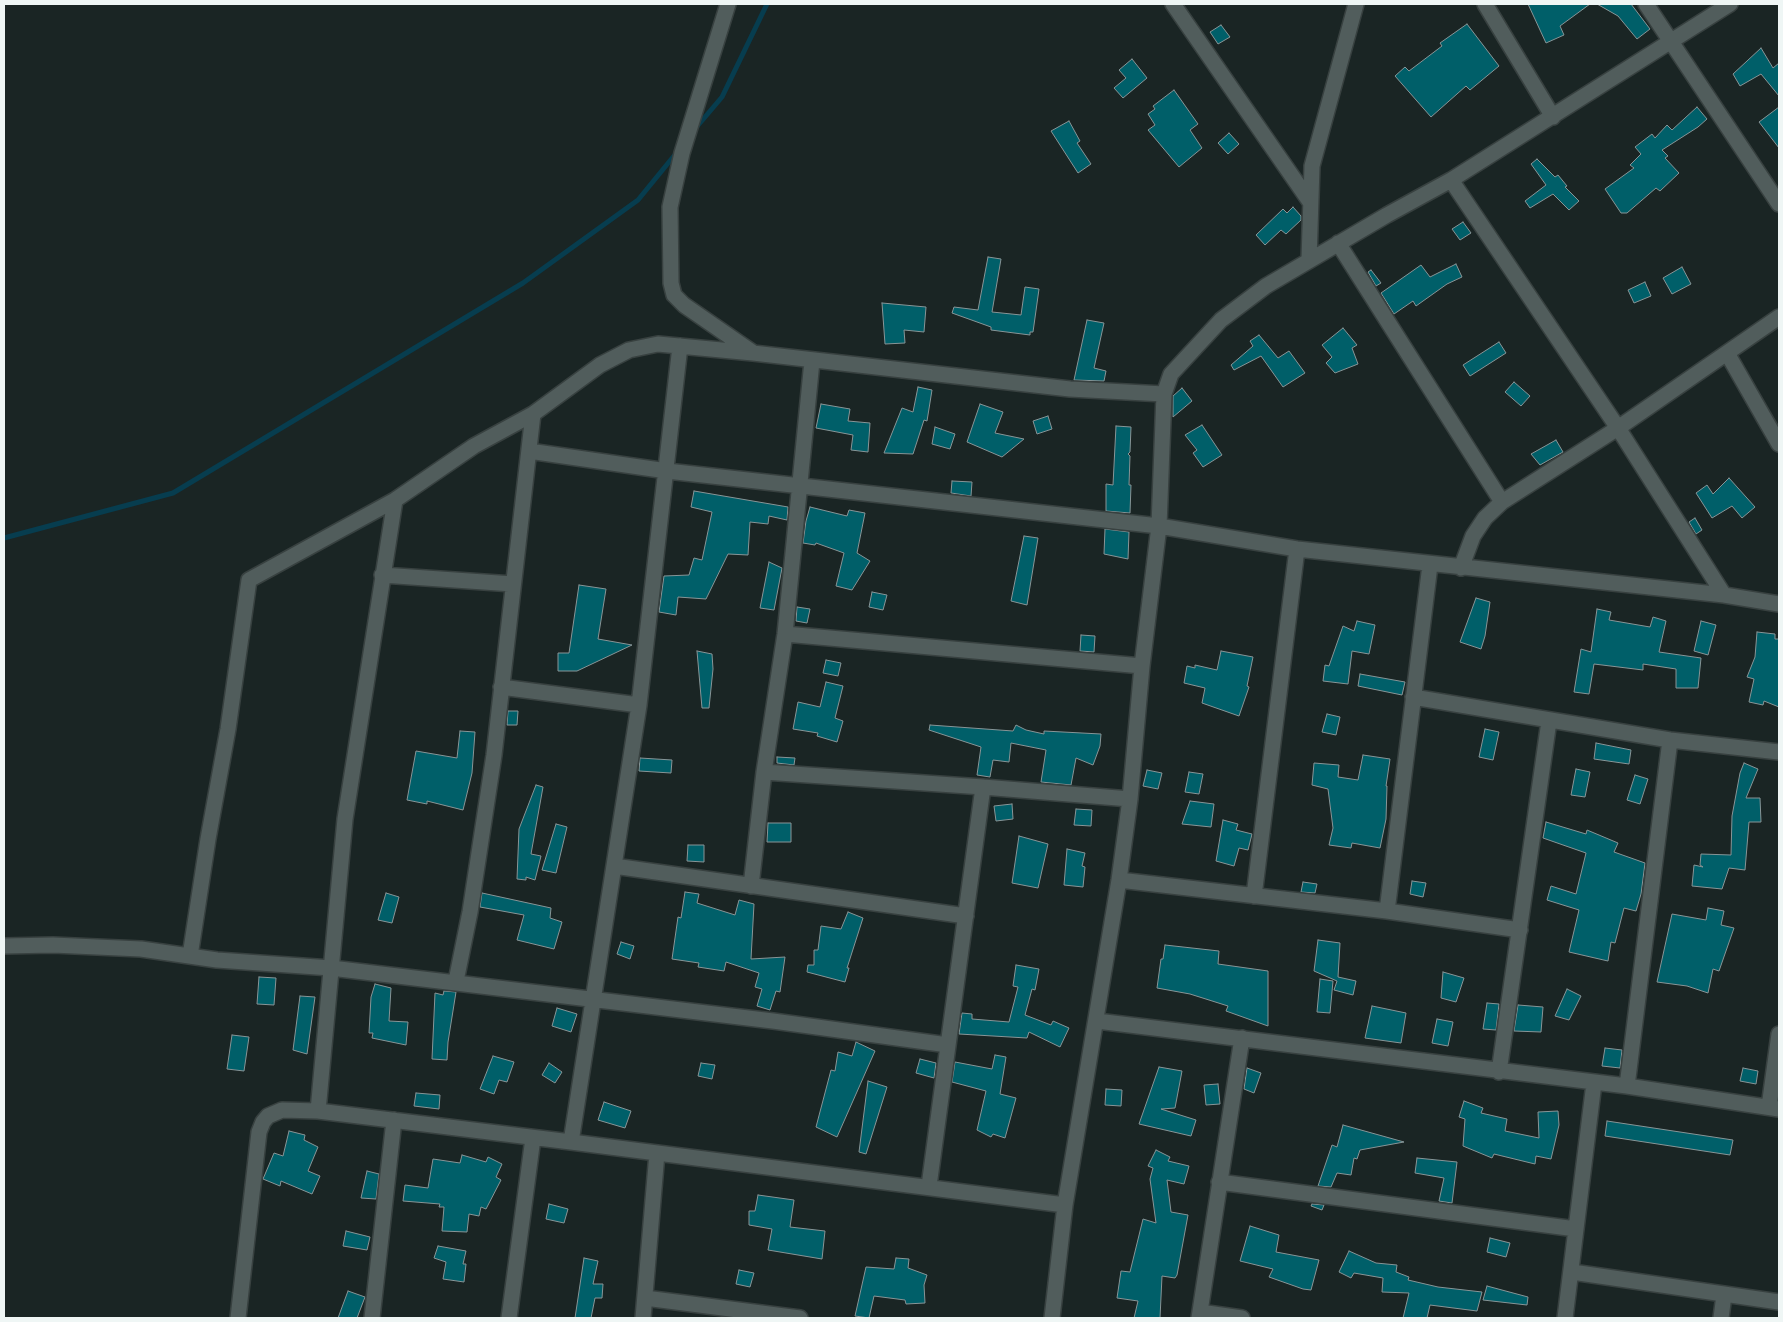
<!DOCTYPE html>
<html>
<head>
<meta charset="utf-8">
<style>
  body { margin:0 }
  #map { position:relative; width:1783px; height:1322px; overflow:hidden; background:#1a2524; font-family:"Source Serif 4",serif }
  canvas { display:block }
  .frame { position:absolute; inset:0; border:5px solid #eff6f5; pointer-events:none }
</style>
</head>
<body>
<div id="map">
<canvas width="1783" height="1322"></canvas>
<div class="frame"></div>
</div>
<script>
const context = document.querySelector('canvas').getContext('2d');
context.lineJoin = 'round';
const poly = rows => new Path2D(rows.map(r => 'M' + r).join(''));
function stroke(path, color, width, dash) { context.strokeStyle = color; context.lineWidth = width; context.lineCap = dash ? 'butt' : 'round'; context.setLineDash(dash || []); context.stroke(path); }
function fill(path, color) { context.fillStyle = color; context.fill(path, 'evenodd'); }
stroke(poly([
  [694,130,722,97,767,4],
  [4,538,173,493,523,283,638,200,678,151]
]), '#073d4f', 5);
const building = poly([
  [1528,4,1590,4,1560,26,1564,35,1546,43,1528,4],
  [1597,4,1631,4,1650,29,1637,39,1618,16,1597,4],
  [1467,24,1499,66,1470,90,1466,86,1431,117,1395,76,1405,67,1409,71,1442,46,1440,43,1467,24],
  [1221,25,1230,37,1218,44,1210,32,1221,25],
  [1761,48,1773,68,1779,63,1779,96,1761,74,1740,86,1733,74,1761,48],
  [1132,59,1147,78,1123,98,1114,88,1126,78,1119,70,1132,59],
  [1174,90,1198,124,1190,130,1202,148,1179,167,1148,130,1155,125,1148,114,1155,109,1153,106,1174,90],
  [1697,107,1707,119,1698,127,1662,150,1668,156,1665,158,1679,173,1660,191,1656,188,1627,213,1621,213,1605,189,1634,168,1630,165,1641,154,1635,147,1652,134,1655,138,1667,125,1672,130,1697,107],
  [1779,107,1779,148,1759,122,1779,107],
  [1069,121,1080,141,1077,143,1091,164,1078,173,1051,131,1069,121],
  [1229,133,1239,144,1228,154,1218,143,1229,133],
  [1537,159,1555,177,1558,175,1567,186,1565,187,1579,201,1569,210,1553,194,1530,208,1525,201,1546,185,1531,164,1537,159],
  [1293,207,1301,216,1301,220,1286,234,1281,230,1265,245,1256,235,1283,209,1287,213,1293,207],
  [1463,222,1471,233,1460,240,1452,229,1463,222],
  [988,257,1001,259,992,312,1021,315,1025,287,1039,289,1033,332,1030,332,1030,335,991,330,991,327,952,313,954,307,978,310,988,257],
  [1456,264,1462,277,1447,284,1416,306,1413,301,1394,314,1381,293,1421,265,1430,277,1456,264],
  [1682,267,1691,284,1672,294,1663,278,1682,267],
  [1371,270,1381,283,1376,286,1368,272,1371,270],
  [1645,282,1651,296,1634,303,1628,290,1645,282],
  [882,303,926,307,924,332,904,330,905,343,885,344,882,303],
  [1087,320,1104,323,1094,368,1106,371,1104,381,1074,380,1087,320],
  [1343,328,1357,345,1352,348,1358,364,1335,373,1326,363,1332,357,1322,345,1343,328],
  [1259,335,1278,358,1289,351,1305,373,1283,387,1261,356,1234,370,1231,365,1253,346,1250,341,1259,335],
  [1499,342,1506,353,1470,376,1463,365,1499,342],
  [1514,382,1530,396,1521,406,1505,392,1514,382],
  [918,387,932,390,927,421,924,420,913,454,884,453,902,408,913,412,918,387],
  [1182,388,1192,401,1173,417,1173,396,1182,388],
  [821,404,850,409,848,421,870,423,868,452,851,450,853,435,816,428,821,404],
  [980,404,1003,412,995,433,1024,439,1002,457,967,442,980,404],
  [1048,416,1052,429,1037,434,1033,421,1048,416],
  [1202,425,1222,455,1203,467,1193,453,1197,450,1185,435,1202,425],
  [1116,426,1131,427,1130,452,1128,454,1130,456,1129,485,1131,485,1130,513,1106,511,1106,484,1113,485,1116,426],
  [935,427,955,434,950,449,932,444,935,427],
  [1556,440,1563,452,1540,465,1531,454,1556,440],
  [1729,478,1755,507,1742,518,1732,506,1712,518,1696,493,1707,485,1713,494,1729,478],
  [952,481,972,482,971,496,951,493,952,481],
  [694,491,788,507,787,520,769,516,768,524,750,522,748,555,728,554,706,599,678,597,676,615,659,612,664,576,689,575,694,558,702,560,712,512,691,507,694,491],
  [810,507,847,516,849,510,865,513,857,553,870,561,852,590,836,586,844,553,816,543,815,545,803,543,806,521,810,507],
  [1695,518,1702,530,1696,534,1689,522,1695,518],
  [1105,529,1129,532,1128,559,1104,554,1105,529],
  [1024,536,1038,538,1027,605,1011,601,1024,536],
  [769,562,782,568,774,610,760,608,769,562],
  [579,585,606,589,598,639,632,645,577,671,558,671,558,653,569,653,579,585],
  [872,592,887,595,883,610,869,607,872,592],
  [1476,598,1490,602,1485,636,1481,649,1460,642,1476,598],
  [797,607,810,609,807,623,796,621,797,607],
  [1597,609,1611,612,1609,620,1650,627,1653,617,1666,621,1659,652,1701,658,1698,688,1676,688,1676,669,1643,664,1643,670,1594,664,1589,694,1574,692,1581,649,1591,652,1597,609],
  [1357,621,1375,625,1369,654,1352,651,1348,684,1323,681,1325,665,1329,666,1343,626,1354,631,1357,621],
  [1701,621,1716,625,1708,655,1694,651,1701,621],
  [1757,632,1775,634,1775,639,1779,639,1779,707,1764,701,1763,705,1749,702,1754,679,1747,677,1755,657,1757,632],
  [1081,635,1095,636,1094,652,1080,651,1081,635],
  [697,651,712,654,713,669,709,708,702,708,697,651],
  [1221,651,1253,657,1247,686,1249,687,1239,716,1202,703,1205,688,1184,683,1187,666,1195,668,1195,665,1217,670,1221,651],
  [826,660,841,663,838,676,823,673,826,660],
  [1360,674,1405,682,1402,695,1358,686,1360,674],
  [826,682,843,686,835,718,843,721,837,742,817,736,818,733,793,729,798,702,820,707,826,682],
  [508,711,518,711,517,725,507,725,508,711],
  [1327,714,1340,717,1336,735,1322,732,1327,714],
  [930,725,1013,731,1016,725,1026,730,1044,734,1044,731,1101,734,1100,746,1093,765,1076,758,1071,785,1041,782,1046,750,1011,743,1009,762,993,760,990,777,977,775,981,747,929,730,930,725],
  [1485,729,1499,732,1493,760,1479,757,1485,729],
  [460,731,475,732,472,773,463,810,427,801,427,804,407,800,416,751,457,758,460,731],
  [1596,743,1631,750,1629,764,1594,759,1596,743],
  [1363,755,1390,759,1386,786,1387,786,1386,819,1380,848,1352,843,1351,848,1329,845,1333,828,1328,789,1312,785,1314,763,1339,765,1338,777,1358,780,1363,755],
  [777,757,795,758,794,765,777,763,777,757],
  [640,758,672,760,671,773,639,771,640,758],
  [1744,763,1758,769,1746,798,1760,798,1761,822,1749,822,1745,870,1729,868,1722,889,1692,886,1694,865,1703,867,1700,865,1701,854,1731,855,1732,816,1740,773,1744,763],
  [1576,769,1590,772,1585,797,1571,795,1576,769],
  [1147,770,1162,773,1158,789,1143,786,1147,770],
  [1189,772,1203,774,1199,794,1185,792,1189,772],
  [1635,775,1648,779,1640,804,1627,800,1635,775],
  [536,785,543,787,531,854,541,856,535,880,526,877,526,880,517,879,519,829,536,785],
  [1190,801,1214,804,1211,827,1182,824,1190,801],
  [1012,804,1013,819,996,821,994,806,1012,804],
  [1076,809,1092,810,1091,826,1074,825,1076,809],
  [1223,820,1238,824,1236,830,1252,834,1248,850,1239,848,1234,866,1216,861,1223,820],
  [1546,822,1586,834,1587,830,1618,843,1614,852,1645,863,1641,894,1636,911,1624,908,1615,943,1611,942,1608,961,1569,952,1579,910,1547,900,1551,886,1576,894,1586,853,1543,838,1546,822],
  [768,823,791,823,791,842,767,842,768,823],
  [556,824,567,827,556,873,542,870,556,824],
  [1019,836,1048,844,1038,888,1012,883,1019,836],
  [688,845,704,845,704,862,687,861,688,845],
  [1067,849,1085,853,1082,866,1085,867,1083,887,1064,885,1067,849],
  [1412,881,1426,883,1423,897,1410,894,1412,881],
  [1303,882,1317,884,1315,893,1301,892,1303,882],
  [685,892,699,894,697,903,735,915,739,900,754,904,751,959,785,957,780,992,776,991,770,1010,757,1006,762,989,755,987,759,973,726,962,724,971,698,967,699,963,672,959,678,917,681,918,685,892],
  [386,893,399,897,392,923,378,920,386,893],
  [482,893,551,908,550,918,562,922,554,949,517,940,524,915,480,907,482,893],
  [1708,908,1724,911,1721,925,1734,928,1719,971,1713,969,1708,993,1687,986,1657,982,1672,914,1706,920,1708,908],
  [848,912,863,918,847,968,849,968,845,982,807,972,808,965,814,965,814,950,818,950,821,926,841,929,848,912],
  [1318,940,1340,943,1338,977,1356,981,1353,995,1334,990,1337,981,1314,971,1318,940],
  [621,942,634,946,630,959,617,954,621,942],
  [1165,945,1219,951,1218,964,1268,971,1268,1026,1226,1011,1228,1006,1190,994,1157,988,1161,959,1163,959,1165,945],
  [1016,965,1039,969,1035,990,1032,989,1025,1015,1051,1025,1053,1021,1069,1028,1060,1047,1029,1032,1027,1038,959,1034,962,1013,972,1014,972,1019,1009,1022,1018,987,1013,986,1016,965],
  [1443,972,1464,978,1456,1002,1441,998,1443,972],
  [259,977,276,978,274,1005,257,1004,259,977],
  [1320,979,1333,981,1330,1013,1317,1012,1320,979],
  [375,984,391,988,389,1021,408,1022,406,1045,372,1038,373,1033,369,1033,371,997,375,984],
  [1567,989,1581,996,1569,1020,1555,1016,1567,989],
  [444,991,456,992,448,1042,447,1060,432,1059,435,993,443,995,444,991],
  [300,996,315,997,307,1054,293,1050,300,996],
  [1487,1003,1499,1004,1496,1030,1483,1029,1487,1003],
  [1518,1005,1543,1007,1541,1032,1514,1031,1518,1005],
  [1372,1006,1406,1013,1401,1043,1365,1038,1372,1006],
  [557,1008,577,1014,571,1032,552,1026,557,1008],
  [1437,1019,1453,1022,1448,1046,1432,1043,1437,1019],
  [232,1035,249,1037,244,1071,227,1069,232,1035],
  [856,1042,875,1051,837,1137,816,1127,831,1070,835,1071,838,1052,852,1056,856,1042],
  [1605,1048,1622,1050,1620,1068,1602,1066,1605,1048],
  [995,1055,1006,1057,1000,1094,1016,1098,1005,1138,993,1134,991,1137,977,1130,986,1091,952,1082,955,1062,992,1069,995,1055],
  [493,1056,514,1062,507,1082,499,1080,494,1094,480,1089,493,1056],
  [920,1059,936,1063,934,1078,916,1073,920,1059],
  [549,1063,562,1072,555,1083,542,1075,549,1063],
  [701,1063,715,1065,712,1079,698,1076,701,1063],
  [1159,1067,1182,1071,1175,1108,1161,1109,1196,1120,1191,1136,1139,1124,1159,1067],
  [1247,1068,1261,1073,1254,1093,1244,1089,1247,1068],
  [1743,1068,1758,1071,1756,1084,1740,1081,1743,1068],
  [868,1081,887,1087,866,1154,859,1152,868,1081],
  [1218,1084,1220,1104,1206,1105,1204,1085,1218,1084],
  [1106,1089,1122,1090,1121,1106,1105,1105,1106,1089],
  [416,1093,440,1095,439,1109,414,1106,416,1093],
  [1464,1101,1483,1108,1481,1113,1507,1119,1505,1131,1539,1138,1538,1112,1558,1111,1559,1125,1551,1159,1536,1156,1535,1164,1494,1154,1492,1158,1463,1146,1465,1119,1459,1117,1464,1101],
  [604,1102,631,1111,625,1128,598,1120,604,1102],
  [1607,1121,1733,1140,1730,1155,1605,1136,1607,1121],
  [1343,1125,1404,1142,1360,1150,1357,1159,1354,1158,1351,1175,1337,1173,1331,1187,1318,1186,1332,1145,1337,1147,1343,1125],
  [289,1131,305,1135,304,1140,318,1147,308,1171,320,1176,312,1194,281,1181,280,1186,263,1179,274,1153,283,1156,289,1131],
  [1156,1150,1170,1157,1168,1161,1189,1166,1184,1184,1167,1180,1171,1212,1188,1215,1177,1275,1175,1278,1162,1276,1160,1318,1134,1318,1138,1301,1117,1298,1121,1271,1130,1272,1143,1219,1156,1223,1150,1179,1153,1168,1148,1166,1156,1150],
  [462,1155,486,1162,488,1157,502,1164,496,1177,501,1180,486,1209,481,1207,479,1216,469,1214,467,1232,442,1231,444,1207,439,1207,440,1204,403,1201,405,1185,428,1188,433,1159,460,1163,462,1155],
  [1417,1158,1457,1162,1452,1203,1439,1201,1444,1178,1415,1173,1417,1158],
  [367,1171,379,1174,376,1199,361,1198,367,1171],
  [758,1195,794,1200,790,1227,825,1231,822,1259,768,1250,772,1229,749,1225,749,1211,755,1211,758,1195],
  [549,1204,568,1209,564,1223,546,1219,549,1204],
  [1312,1204,1324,1205,1322,1210,1311,1206,1312,1204],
  [1250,1226,1279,1235,1276,1252,1319,1260,1311,1290,1303,1289,1269,1277,1273,1269,1240,1261,1250,1226],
  [346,1231,370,1237,367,1250,343,1246,346,1231],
  [1490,1238,1510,1243,1506,1257,1487,1252,1490,1238],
  [438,1246,466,1251,463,1264,466,1264,464,1282,443,1279,446,1262,434,1258,438,1246],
  [1349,1251,1376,1263,1397,1265,1396,1272,1409,1277,1408,1280,1438,1287,1482,1292,1477,1311,1430,1305,1427,1318,1403,1318,1409,1293,1382,1292,1383,1278,1354,1273,1351,1278,1339,1272,1349,1251],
  [584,1258,598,1261,593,1284,603,1284,602,1298,595,1298,591,1318,575,1318,584,1258],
  [896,1258,909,1259,908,1268,927,1275,924,1285,925,1303,906,1304,905,1300,874,1296,869,1318,855,1316,866,1267,894,1269,896,1258],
  [739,1270,754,1273,750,1287,736,1284,739,1270],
  [1487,1286,1528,1297,1527,1305,1483,1300,1487,1286],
  [348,1291,365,1297,357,1318,338,1318,348,1291]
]);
fill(building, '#005f69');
stroke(building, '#889597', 1);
const minor = poly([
  [728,4,682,153,670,207,671,283,674,295,684,305,752,352],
  [1173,4,1310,202],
  [1485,4,1553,117],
  [1646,4,1779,204],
  [1451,180,1618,428,1724,595],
  [1338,243,1502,502],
  [1309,260,1312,166,1356,4],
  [1727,353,1779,444],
  [529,451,667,471,1159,526,1297,549,1724,595,1779,604],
  [1461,568,1473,536,1485,518,1502,502,1618,428,1779,317],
  [382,575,513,584],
  [785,634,1142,666],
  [501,687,639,705],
  [1413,697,1670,740,1779,752],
  [764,772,983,787,1130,799],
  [614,866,966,916],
  [1119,880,1387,911,1520,930],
  [751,886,764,772,785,634,812,361],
  [1254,896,1297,549],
  [1387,911,1430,565],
  [4,946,53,945,141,949,217,960,331,968,773,1021,948,1045],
  [190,956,208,839,228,729,249,580,395,500,474,446,533,414,600,365,629,350,658,344,753,353,1070,389,1164,394],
  [456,981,470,912,494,755,533,414],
  [1097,1021,1627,1086,1779,1109],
  [1499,1072,1549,721],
  [1627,1086,1670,740],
  [1769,1107,1779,1034],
  [318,1111,345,819,395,500],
  [571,1142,639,705,680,346],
  [1219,1182,1576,1229],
  [929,1186,983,787],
  [1572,1272,1779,1302],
  [645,1298,800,1318],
  [1200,1312,1242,1318],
  [238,1318,259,1132,263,1122,268,1116,282,1110,318,1111,571,1142,1065,1205],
  [372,1318,394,1120],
  [509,1318,533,1138],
  [643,1318,657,1153],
  [1052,1318,1065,1205,1119,880,1130,799,1142,666,1159,526,1164,394,1171,374,1221,320,1266,286,1387,215,1451,180,1730,4],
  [1199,1318,1242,1038],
  [1565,1318,1594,1083],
  [1721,1318,1724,1295]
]);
stroke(minor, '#384140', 18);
stroke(minor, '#515d5c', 15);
</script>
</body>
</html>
